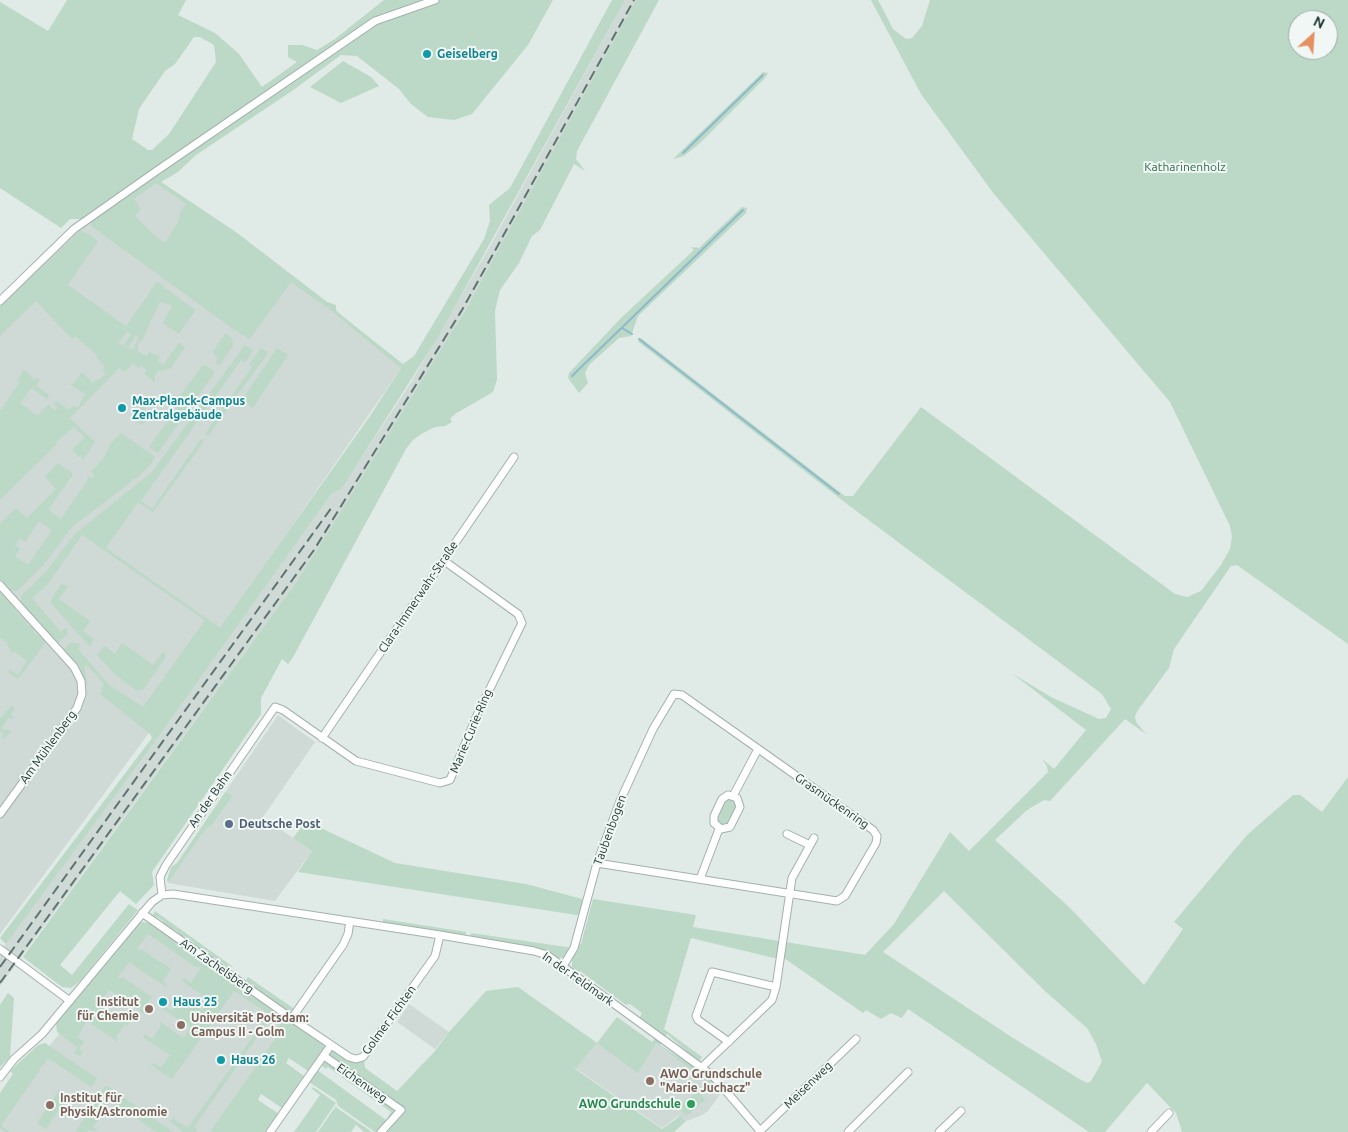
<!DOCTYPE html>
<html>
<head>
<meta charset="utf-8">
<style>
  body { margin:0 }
  #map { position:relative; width:1348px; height:1132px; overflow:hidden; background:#e0eae7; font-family:Ubuntu,sans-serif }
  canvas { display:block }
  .north { position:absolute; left:1288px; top:10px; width:50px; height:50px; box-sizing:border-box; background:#f0f7f4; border:1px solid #9eaba8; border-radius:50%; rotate:26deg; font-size:14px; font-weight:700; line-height:20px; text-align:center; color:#233935 }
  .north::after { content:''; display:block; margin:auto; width:18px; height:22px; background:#e59163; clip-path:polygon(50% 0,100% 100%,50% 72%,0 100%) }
</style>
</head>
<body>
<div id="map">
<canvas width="1348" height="1132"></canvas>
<div class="north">N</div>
</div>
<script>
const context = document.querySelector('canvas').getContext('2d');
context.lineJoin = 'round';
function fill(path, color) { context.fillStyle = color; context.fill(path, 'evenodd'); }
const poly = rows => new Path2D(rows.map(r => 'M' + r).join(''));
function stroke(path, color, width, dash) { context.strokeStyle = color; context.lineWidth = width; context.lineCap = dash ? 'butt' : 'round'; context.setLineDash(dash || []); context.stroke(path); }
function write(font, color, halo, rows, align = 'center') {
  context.font = font + ' Ubuntu,sans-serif'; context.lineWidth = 4; context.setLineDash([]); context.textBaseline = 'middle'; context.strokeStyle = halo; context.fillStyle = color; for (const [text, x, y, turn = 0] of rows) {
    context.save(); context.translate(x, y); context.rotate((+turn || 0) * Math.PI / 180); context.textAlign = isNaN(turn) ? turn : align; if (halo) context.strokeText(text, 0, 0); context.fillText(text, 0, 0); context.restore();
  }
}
fill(poly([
  [625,0,636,0,491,266,408,407,325,537,297,581,0,986,0,952,157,739,332,493,342,487,410,384,489,248],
  [155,172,161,182,237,233,327,302,401,368,149,733,0,934,0,301,74,229],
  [278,715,315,742,263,817,312,851,275,901,168,883,207,827,210,828,233,796,226,791],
  [147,925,298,1021,224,1132,0,1132,0,1093,18,1071,51,1044],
  [409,1004,449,1032,435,1049,397,1022],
  [597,1043,656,1043,721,1093,708,1111,702,1115,687,1121,678,1116,662,1128,575,1068]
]), '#cfd9d6');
fill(poly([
  [67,0,186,0,178,15,215,33,239,54,262,87,297,62,288,57,288,45,302,45,317,50,335,39,384,0,553,0,528,45,472,114,454,120,428,117,411,104,399,89,357,56,341,55,292,91,196,155,178,172,161,182,237,233,327,302,336,305,336,311,403,364,414,356,484,239,490,221,489,205,510,188,612,0,625,0,438,337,342,488,332,493,157,739,6,944,0,938,152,738,150,734,100,694,104,684,87,665,84,666,88,687,79,665,63,651,70,643,78,643,80,646,78,649,109,685,143,707,205,620,82,535,48,584,32,598,61,632,65,628,68,632,66,636,57,643,21,603,21,596,45,573,75,534,152,472,245,345,253,351,245,362,241,360,141,501,152,509,201,439,204,441,153,512,138,502,106,548,220,628,370,416,401,368,328,308,291,282,249,340,245,335,243,336,91,226,92,220,344,46,84,219,70,219,61,228,0,188,0,2,48,31],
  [194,37,200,37,214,45,216,62,169,134,152,150,148,150,132,139,139,109,165,71,175,64],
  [156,183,186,204,180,212,179,220,167,240,163,242,154,235,135,216,141,209,134,199],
  [636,0,659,0,577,151,576,159,585,171,574,164,540,230,532,236,519,263,500,290,495,311,497,379,493,392,455,414,450,419,452,422,445,426,435,427,423,433,413,440,406,449,292,659,288,664,282,659,261,698,261,714,152,872,154,885,136,904,120,891,60,965,72,975,129,904,138,910,80,981,71,988,62,987,23,957,297,581,325,537,465,311],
  [871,0,878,0,893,29,906,39,912,38,922,26,930,0,1348,0,1348,644,1237,565,1231,566,1174,649,1169,668,1138,710,1135,716,1136,722,1146,734,1125,719,1050,801,1044,800,1027,810,995,840,1069,907,1144,985,1183,929,1174,922,1247,835,1293,795,1300,795,1322,812,1348,777,1348,1132,1182,1132,1176,1113,1147,1083,1105,1132,1089,1132,908,1009,902,1018,891,1013,881,1019,866,1010,863,1013,784,958,774,958,691,938,664,1029,702,1057,699,1062,667,1034,665,1037,639,1019,642,1013,630,1004,626,1005,580,971,578,973,572,967,572,959,578,944,581,944,593,899,696,915,693,927,865,955,894,924,950,832,969,851,1048,772,1047,766,1042,759,1054,769,1086,730,1013,674,1051,697,1099,719,1106,718,1111,709,1102,694,847,504,640,343,638,341,641,338,845,496,853,496,921,407,1175,594,1187,597,1201,591,1221,565,1230,549,1232,537,1230,526,1170,402,994,194,921,94],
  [1298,20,1328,20,1328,50,1298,50],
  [944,891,1046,992,1087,1028,1096,1044,1102,1062,1091,1081,1088,1083,1081,1080,1013,1038,883,952],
  [343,61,371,77,379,86,341,103,310,87],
  [763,72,768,73,764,79,700,143,684,156,673,159],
  [742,207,747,208,746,213,638,316,631,336,619,338,589,365,585,373,588,383,579,393,568,378,569,373,621,318,694,250,691,247,699,248,703,244],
  [80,231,87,233,98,241,68,285,126,326,157,282,195,310,179,334,163,323,172,305,160,302,141,342,139,341,137,351,147,356,149,352,160,357,157,361,163,365,179,343,185,347,171,368,158,371,155,376,155,382,144,374,147,370,141,366,140,368,133,364,125,372,119,368,70,418,95,442,83,460,81,455,79,457,72,450,85,437,74,427,56,442,57,444,0,500,0,411,20,382,17,380,24,370,35,380,37,378,40,380,36,385,49,395,47,399,31,388,20,403,37,416,48,405,55,410,58,408,54,404,56,401,69,410,73,406,78,408,85,394,70,384,74,383,82,372,93,383,106,374,102,370,105,366,96,357,97,355,75,336,72,339,36,301,0,336,0,306],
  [127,331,131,334,124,345,129,347,135,336,139,337,133,350,118,343],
  [226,333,232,338,233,345,219,366,215,363,218,359,212,352],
  [261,348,268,353,208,436,205,434,252,367,249,365],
  [277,348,288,355,253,408,242,400],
  [205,365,215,372,158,453,149,447,182,401,179,399,181,395,202,366],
  [141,406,151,413,142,425,132,418],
  [121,433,155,457,150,465,140,475,72,527,42,567,17,591,8,590,0,580,0,523,16,508,27,518,56,489,45,477,58,463,73,474,48,510,61,519,87,481,88,476,92,478,94,475,91,472,104,458,110,444],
  [39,521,52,530,28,565,15,556,20,549,15,545,20,538,25,542],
  [61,584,68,586,59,599,90,621,83,631,94,639,90,647,51,603,52,598],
  [0,591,29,626,32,626,34,632,46,642,18,679,8,672,10,670,18,675,27,661,15,652,12,653,6,642,0,638],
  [122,643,153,665,163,652,165,654,165,658,143,690,137,691,117,676,97,655,104,646,115,654],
  [12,705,15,709,11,715,14,719,8,718,1,729,12,731,4,739,1,738,4,734,0,731,0,719],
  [226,791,233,796,210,828,207,827,168,883,167,880,171,867,177,863],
  [730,798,738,803,731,822,723,827,717,822,716,816,722,803],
  [306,821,395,863,526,884,582,899,586,905,583,916,298,872,312,851,293,838],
  [155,911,201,944,233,967,228,970,224,964,214,957,211,958,204,950,201,951,194,946,194,943,184,936,180,937,177,931,163,924,163,921,157,917,152,917],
  [383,919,466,932,466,935,383,922],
  [142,922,150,923,277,1014,271,1025,267,1023,194,1127,198,1130,196,1132,183,1132,170,1121,173,1118,188,1128,269,1014,234,991,172,1079,151,1065,153,1063,161,1068,170,1055,143,1037,145,1034,152,1039,161,1026,159,1024,161,1022,183,1038,190,1027,163,1009,164,1006,172,1011,181,998,178,996,180,994,202,1010,209,1000,182,981,184,978,191,983,201,967,196,967,148,934,137,949,140,951,141,949,171,969,163,981,167,985,166,987,129,962,118,977,120,979,122,977,152,997,143,1009,148,1013,146,1015,109,990,99,1005,101,1007,102,1005,129,1023,128,1026,125,1024,116,1037,118,1039,117,1041,87,1021,77,1037,84,1042,79,1049,83,1052,80,1056,74,1053,77,1047,57,1032,56,1023,136,925],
  [471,933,573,948,567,957,558,958,540,949,470,936],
  [248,977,293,1008,293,1010,286,1011,264,996,259,990,253,988,254,985,245,982],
  [518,987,597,1043,617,1017,652,1042,655,1038,662,1042,660,1045,711,1078,723,1091,721,1093,656,1043,638,1073,597,1043,575,1069,662,1129,680,1116,686,1121,674,1132,375,1132,338,1106,336,1100,309,1082,317,1070,386,1120,391,1112,328,1067,326,1069,321,1065,324,1061,393,1107,394,1114,401,1110,330,1057,330,1052,335,1050,364,1059,365,1068,397,1091,435,1051,449,1032,486,991],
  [8,993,14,998,10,1057,0,1067,0,1005],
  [283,1021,289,1021,325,1045,326,1049,308,1071,289,1058,286,1063,304,1076,282,1108,261,1094,258,1100,279,1114,266,1132,210,1132,280,1032,276,1029],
  [45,1043,97,1078,91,1087,48,1058,1,1126,10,1132,6,1132,0,1128,0,1093,13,1074,10,1071,38,1045],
  [106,1085,173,1132,156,1132,111,1101,93,1127,97,1130,96,1132,89,1130,87,1132,75,1132],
  [313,1087,336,1103,316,1132,294,1132,320,1095,312,1089],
  [59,1090,68,1096,46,1129,37,1123],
  [698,1091,705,1100,686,1116,679,1107],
  [336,1106,337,1108,372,1132,364,1132,356,1125,351,1132,318,1132]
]), '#bbd9c6');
stroke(poly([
  [683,153,763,75],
  [622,328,632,334],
  [639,339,839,494],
  [572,376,743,210]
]), '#8dbaca', 2);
const minor = poly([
  [0,301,74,229,155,172,375,21,435,0],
  [0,585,74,667,81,681,82,694,77,708,0,814],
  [322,738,514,457],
  [728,795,737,798,740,807,730,827,721,829,714,823,714,816,722,799,728,795],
  [733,796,758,749],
  [787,834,810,845],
  [700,879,719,829],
  [162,895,160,877,166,865,275,707,283,710,356,761,440,783,450,780,478,713,522,623,518,614,443,560],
  [142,913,284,1013,349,1057,356,1059,363,1057,435,956,440,935],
  [0,949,70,1001],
  [563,966,574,948,597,863,620,801,653,729,674,694,682,695,873,830,877,836,876,843,845,896,837,901,597,863],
  [292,1018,343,945,348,934,350,921],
  [729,1042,698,1020,696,1016,712,972,776,987],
  [324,1056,401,1110,381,1132],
  [701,1068,772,1000,776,987,792,878,814,838],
  [0,1077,14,1059,42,1034,152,902,162,895,173,894,440,935,534,951,547,955,713,1076,761,1132],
  [270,1132,331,1045],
  [759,1132,856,1039],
  [848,1132,908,1072],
  [939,1132,961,1111],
  [1151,1132,1169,1113]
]);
stroke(minor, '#a4b1ae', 9);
stroke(minor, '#fff', 7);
stroke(poly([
  [0,967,332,507],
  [0,983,314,550,462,310,634,0]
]), '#5d7470', 2, [10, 5]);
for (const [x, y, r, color] of [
  [427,54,5,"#0f9aa8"],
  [122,408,5,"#0f9aa8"],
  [229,824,5,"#5c6f8a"],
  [163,1002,5,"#0f9aa8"],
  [149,1009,5,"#8d6e63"],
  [181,1025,5,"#8d6e63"],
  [221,1060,5,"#0f9aa8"],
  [650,1081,5,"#8d6e63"],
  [691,1104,5,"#2e9e5b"],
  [50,1105,5,"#8d6e63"]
]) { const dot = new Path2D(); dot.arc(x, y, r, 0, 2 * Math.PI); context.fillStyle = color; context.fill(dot); stroke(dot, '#f0f7f4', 2); }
write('bold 12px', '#0d838f', '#f0f7f4', [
  ["Geiselberg",437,54],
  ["Max-Planck-Campus",132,401],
  ["Zentralgebäude",132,415],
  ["Haus 25",173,1002],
  ["Haus 26",231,1060]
], 'left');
write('12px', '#316c4e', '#f0f7f4', [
  ["Katharinenholz",1185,167]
]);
write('12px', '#233935', '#f0f7f4', [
  ["Clara-Immerwahr-Straße",418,597,-56],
  ["Marie-Curie-Ring",471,731,-67],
  ["Am Mühlenberg",48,747,-54],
  ["An der Bahn",210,799,-55],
  ["Grasmückenring",832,801,35],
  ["Taubenbogen",610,830,-70],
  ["Am Zachelsberg",217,966,35],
  ["In der Feldmark",578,979,35],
  ["Golmer Fichten",389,1020,-54],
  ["Eichenweg",362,1083,35],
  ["Meisenweg",808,1085,-44]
]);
write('bold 12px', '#4e5e75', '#f0f7f4', [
  ["Deutsche Post",239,824]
], 'left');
write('bold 12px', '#785e54', '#f0f7f4', [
  ["Institut",139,1002,"right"],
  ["für Chemie",139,1016,"right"],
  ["Universität Potsdam:",191,1018],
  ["Campus II - Golm",191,1032],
  ["AWO Grundschule",660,1074],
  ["\"Marie Juchacz\"",660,1088],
  ["Institut für",60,1098],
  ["Physik/Astronomie",60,1112]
], 'left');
write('bold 12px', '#27864d', '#f0f7f4', [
  ["AWO Grundschule",681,1104]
], 'right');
</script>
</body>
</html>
